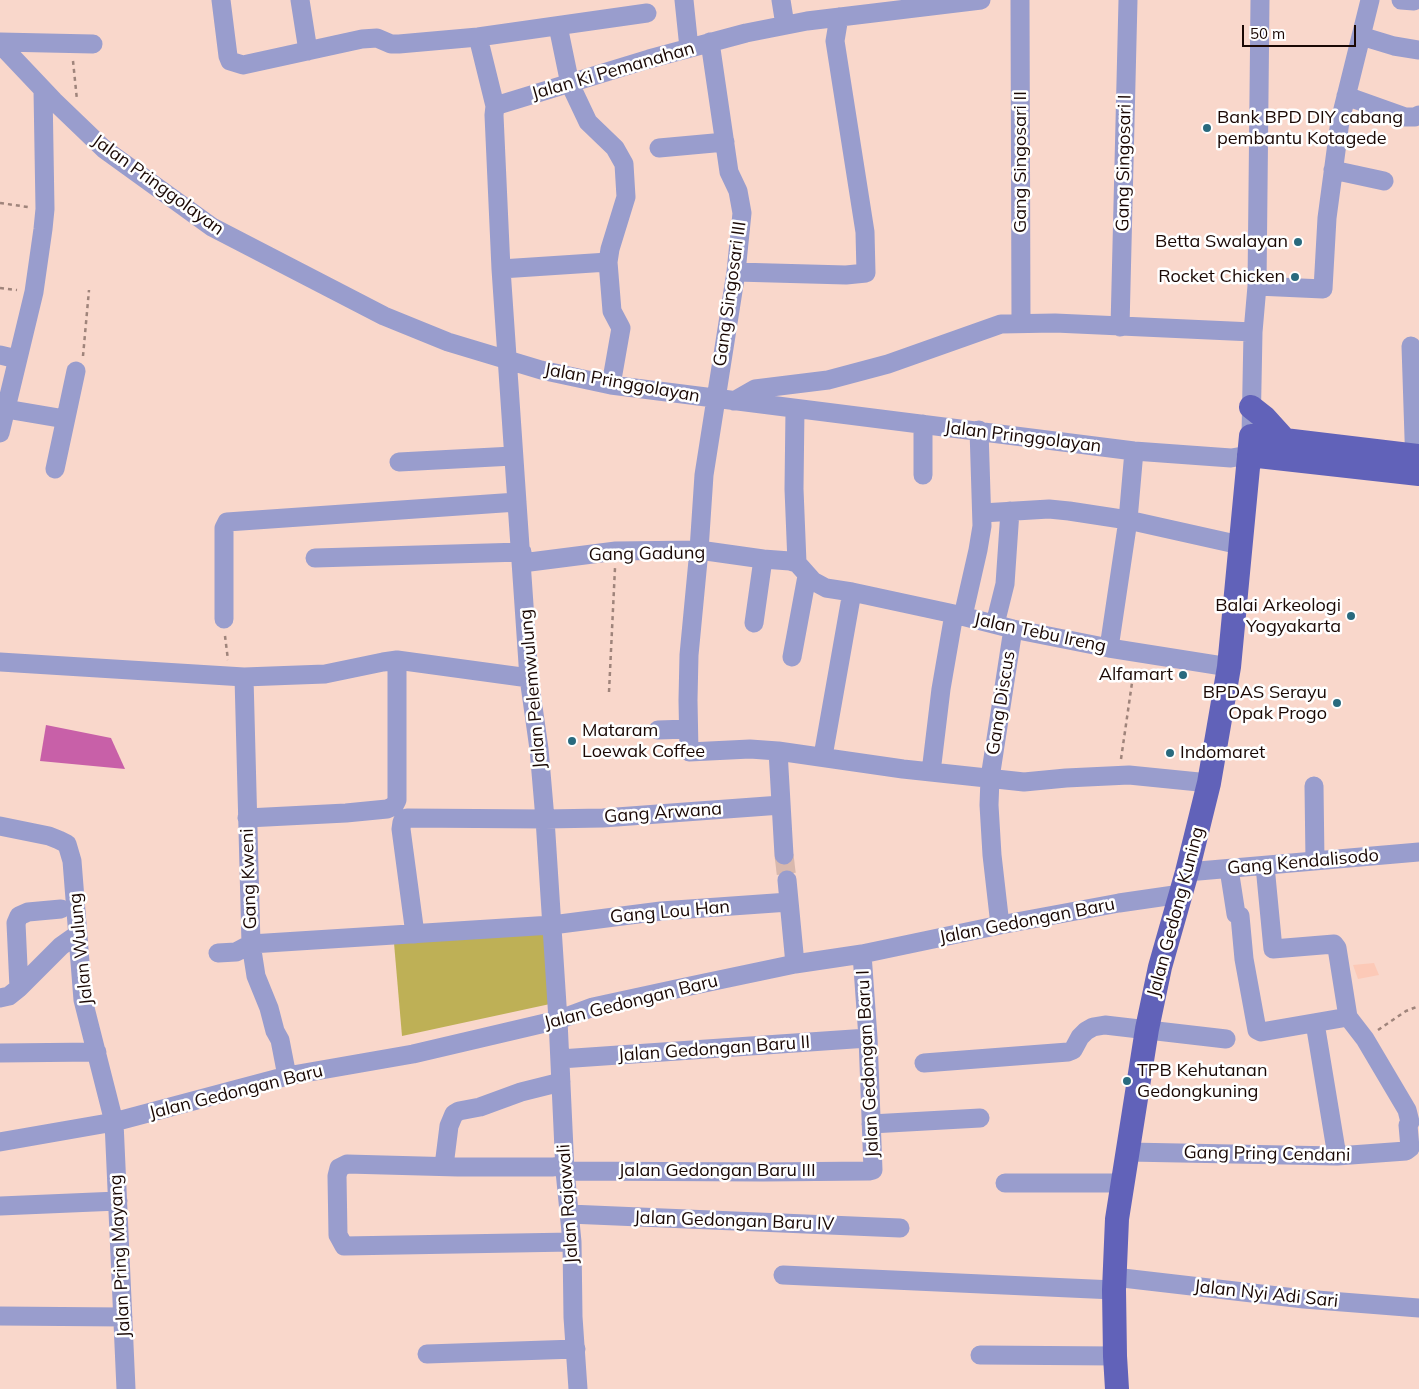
<!DOCTYPE html>
<html>
<head>
<meta charset="utf-8">
<style>
  body { margin:0 }
  #map { position:relative; width:1419px; height:1389px; overflow:hidden; background:#f9d7cb; font-family:Mulish,sans-serif }
  canvas { display:block }
  .scale { position:absolute; left:1242px; top:25px; width:114px; height:22px; box-sizing:border-box; border:2px solid #1a0804; border-top:0; padding-left:6px; font-size:15px; line-height:18px; white-space:nowrap; color:#1a0804; -webkit-text-stroke:4px #fff; paint-order:stroke }
</style>
</head>
<body>
<div id="map">
<canvas width="1419" height="1389"></canvas>
<div class="scale">50 m</div>
</div>
<script>
const context = document.querySelector('canvas').getContext('2d');
context.lineJoin = 'round';
function fill(path, color) { context.fillStyle = color; context.fill(path, 'evenodd'); }
const poly = rows => new Path2D(rows.map(r => 'M' + r).join(''));
function stroke(path, color, width, dash) { context.strokeStyle = color; context.lineWidth = width; context.lineCap = dash ? 'butt' : 'round'; context.setLineDash(dash || []); context.stroke(path); }
function write(font, color, halo, rows, align = 'center') {
  context.font = font + ' Mulish,sans-serif'; context.lineWidth = 5; context.setLineDash([]); context.textBaseline = 'middle'; context.strokeStyle = halo; context.fillStyle = color; for (const [text, x, y, turn = 0] of rows) {
    context.save(); context.translate(x, y); context.rotate((+turn || 0) * Math.PI / 180); context.textAlign = isNaN(turn) ? turn : align; if (halo) context.strokeText(text, 0, 0); context.fillText(text, 0, 0); context.restore();
  }
}
fill(poly([
  [1374,963,1379,975,1358,979,1353,965]
]), '#fcc9b7');
fill(poly([
  [545,933,550,1004,402,1036,394,943]
]), '#beb056');
fill(poly([
  [46,725,111,738,125,769,40,761]
]), '#c860a8');
stroke(poly([
  [784,855,787,880]
]), '#d8b8ad', 19, [19, 9]);
stroke(poly([
  [73,61,77,100],
  [0,203,28,207],
  [0,288,17,290],
  [83,356,89,290],
  [225,636,228,660],
  [609,692,615,568],
  [1121,759,1134,669],
  [1378,1030,1406,1011,1419,1006]
]), '#9f847b', 2.5, [4, 4]);
stroke(poly([
  [221,0,228,56,230,61,243,65,362,39,377,38,391,44,399,44,478,37,647,13],
  [300,0,308,51],
  [684,0,689,48],
  [781,0,785,25],
  [1020,0,1021,323],
  [1401,0,1414,1],
  [558,26,570,84,588,122,615,148,624,164,626,197,610,249,608,262,612,311,621,328,611,385],
  [1361,36,1394,46,1419,50],
  [478,37,495,106,494,115,501,269,529,678,539,749,545,819,558,1020,565,1171,572,1242,573,1317,578,1389],
  [0,42,93,44],
  [710,42,729,172,738,191,742,213,736,272,704,475,699,550,689,655,688,700,689,752,750,749,778,751,903,769,1024,782,1066,778,1129,775,1209,783],
  [0,44,54,101,104,149,212,227,384,316,448,342,541,370,611,385,1134,451,1231,458,1249,455],
  [1346,96,1405,117,1415,117,1419,115],
  [495,106,649,59,746,33,807,21,981,0],
  [659,148,725,142],
  [1333,170,1384,181],
  [501,269,608,262],
  [736,272,846,275,866,273,865,232,835,41,839,17],
  [1257,286,1323,289,1327,218,1340,121,1370,0],
  [1120,327,1128,0],
  [1411,346,1415,468],
  [0,355,17,359],
  [734,401,755,389,828,380,888,364,1001,324,1055,323,1253,332],
  [6,409,65,419],
  [795,409,794,489,797,563],
  [0,433,34,292,43,229,45,209,43,90],
  [1251,436,1253,332,1257,286,1260,0],
  [399,462,513,456],
  [55,469,76,371],
  [923,475,923,424],
  [982,513,1049,509,1069,511,1128,520,1240,545],
  [315,558,522,552],
  [522,563,616,551,699,550,763,559,790,561,797,563,813,581,826,588,852,592,954,614,1013,629,1109,648,1229,667],
  [963,616,978,550,982,526,979,430],
  [224,619,224,528,227,522,517,502],
  [754,623,763,559],
  [995,624,1005,584,1010,511],
  [1109,648,1128,520,1134,451],
  [792,657,807,576],
  [0,662,244,677,325,674,383,662,397,660,529,678],
  [244,677,251,944,256,976,269,1008,275,1031,280,1040,287,1076],
  [658,730,688,729],
  [778,751,784,855],
  [823,756,852,592],
  [931,772,941,689,954,614],
  [1314,786,1315,861],
  [247,818,346,813,387,809,394,806,397,800,397,660],
  [0,826,49,836,59,840,67,844,72,861,83,1000,114,1122,126,1389],
  [1265,866,1273,949,1334,944,1337,948,1348,1017],
  [1187,872,1419,852],
  [787,880,795,964],
  [1000,925,992,855,989,805,990,778,1013,629],
  [415,934,401,829,402,822,407,818,545,819,603,818,781,805],
  [218,953,236,952,251,944,552,925,661,911,789,902],
  [19,988,16,923,19,916,28,912,61,909],
  [0,998,9,996,19,988,61,946,78,934],
  [1315,1023,1337,1156],
  [0,1053,97,1052],
  [560,1059,868,1038],
  [924,1063,1068,1052,1073,1050,1080,1037,1086,1031,1093,1027,1105,1025,1226,1039],
  [871,1124,980,1118],
  [0,1142,114,1122,287,1076,413,1054,558,1020,593,1007,676,989,795,964,862,954,1000,925,1119,903,1181,894],
  [1128,1152,1337,1156,1406,1151,1410,1148,1408,1125,1410,1122,1407,1110,1365,1039,1348,1017,1261,1032,1257,1030,1244,959,1240,916,1236,914,1229,869],
  [564,1165,553,1167,458,1167,347,1164,339,1168,337,1176,338,1235,344,1246,572,1242],
  [444,1166,449,1126,454,1114,459,1111,480,1107,521,1092,561,1082],
  [565,1171,763,1172,869,1171,873,1170,868,1038,862,954],
  [1005,1183,1122,1183],
  [0,1206,118,1201],
  [569,1214,900,1228],
  [783,1275,1114,1290],
  [1114,1277,1304,1299,1419,1308],
  [0,1316,123,1317],
  [427,1354,576,1349],
  [980,1355,1115,1356]
]), '#999dcd', 19);
stroke(poly([
  [1251,407,1265,418,1284,439],
  [1249,455,1419,474],
  [1117,1389,1115,1356,1114,1290,1117,1219,1147,1029,1160,967,1187,872,1209,783,1229,667,1251,436,1419,456]
]), '#6162b9', 24);
for (const [x, y, r, color] of [
  [1207,128,5,"#296a7e"],
  [1298,242,5,"#296a7e"],
  [1295,277,5,"#296a7e"],
  [1351,616,5,"#296a7e"],
  [1183,675,5,"#296a7e"],
  [1337,703,5,"#296a7e"],
  [572,741,5,"#296a7e"],
  [1170,753,5,"#296a7e"],
  [1127,1081,5,"#296a7e"]
]) { const dot = new Path2D(); dot.arc(x, y, r, 0, 2 * Math.PI); context.fillStyle = color; context.fill(dot); stroke(dot, '#fff', 2); }
write('18px', '#1a0804', '#fff', [
  ["Jalan Ki Pemanahan",613,71,-16],
  ["Gang Singosari II",1021,162,-90],
  ["Gang Singosari I",1124,163,-89],
  ["Jalan Pringgolayan",158,185,36],
  ["Gang Singosari III",730,294,-82],
  ["Jalan Pringgolayan",622,383,10],
  ["Jalan Pringgolayan",1023,437,7],
  ["Gang Gadung",647,554,-1],
  ["Jalan Tebu Ireng",1040,633,12],
  ["Jalan Pelemwulung",533,689,-95],
  ["Gang Discus",1001,703,-81],
  ["Gang Arwana",663,813,-4],
  ["Gang Kendalisodo",1303,862,-5],
  ["Gang Kweni",249,879,-92],
  ["Gang Lou Han",670,912,-5],
  ["Jalan Gedong Kuning",1176,912,-75],
  ["Jalan Gedongan Baru",1027,921,-11],
  ["Jalan Wulung",81,949,-96],
  ["Jalan Gedongan Baru",631,1002,-14],
  ["Jalan Gedongan Baru II",714,1049,-4],
  ["Jalan Gedongan Baru I",868,1064,-93],
  ["Jalan Gedongan Baru",236,1092,-14],
  ["Gang Pring Cendani",1267,1154,1],
  ["Jalan Gedongan Baru III",717,1171],
  ["Jalan Rajawali",568,1204,-94],
  ["Jalan Gedongan Baru IV",734,1221,2],
  ["Jalan Pring Mayang",120,1256,-93],
  ["Jalan Nyi Adi Sari",1266,1294,6]
]);
write('18px', '#1a0804', '#fff', [
  ["Bank BPD DIY cabang",1217,118,"left"],
  ["pembantu Kotagede",1217,139,"left"],
  ["Betta Swalayan",1288,242],
  ["Rocket Chicken",1285,277],
  ["Balai Arkeologi",1341,606],
  ["Yogyakarta",1341,627],
  ["Alfamart",1173,675],
  ["BPDAS Serayu",1327,693],
  ["Opak Progo",1327,714],
  ["Mataram",582,731,"left"],
  ["Loewak Coffee",582,752,"left"],
  ["Indomaret",1180,753,"left"],
  ["TPB Kehutanan",1137,1071,"left"],
  ["Gedongkuning",1137,1092,"left"]
], 'right');
</script>
</body>
</html>
